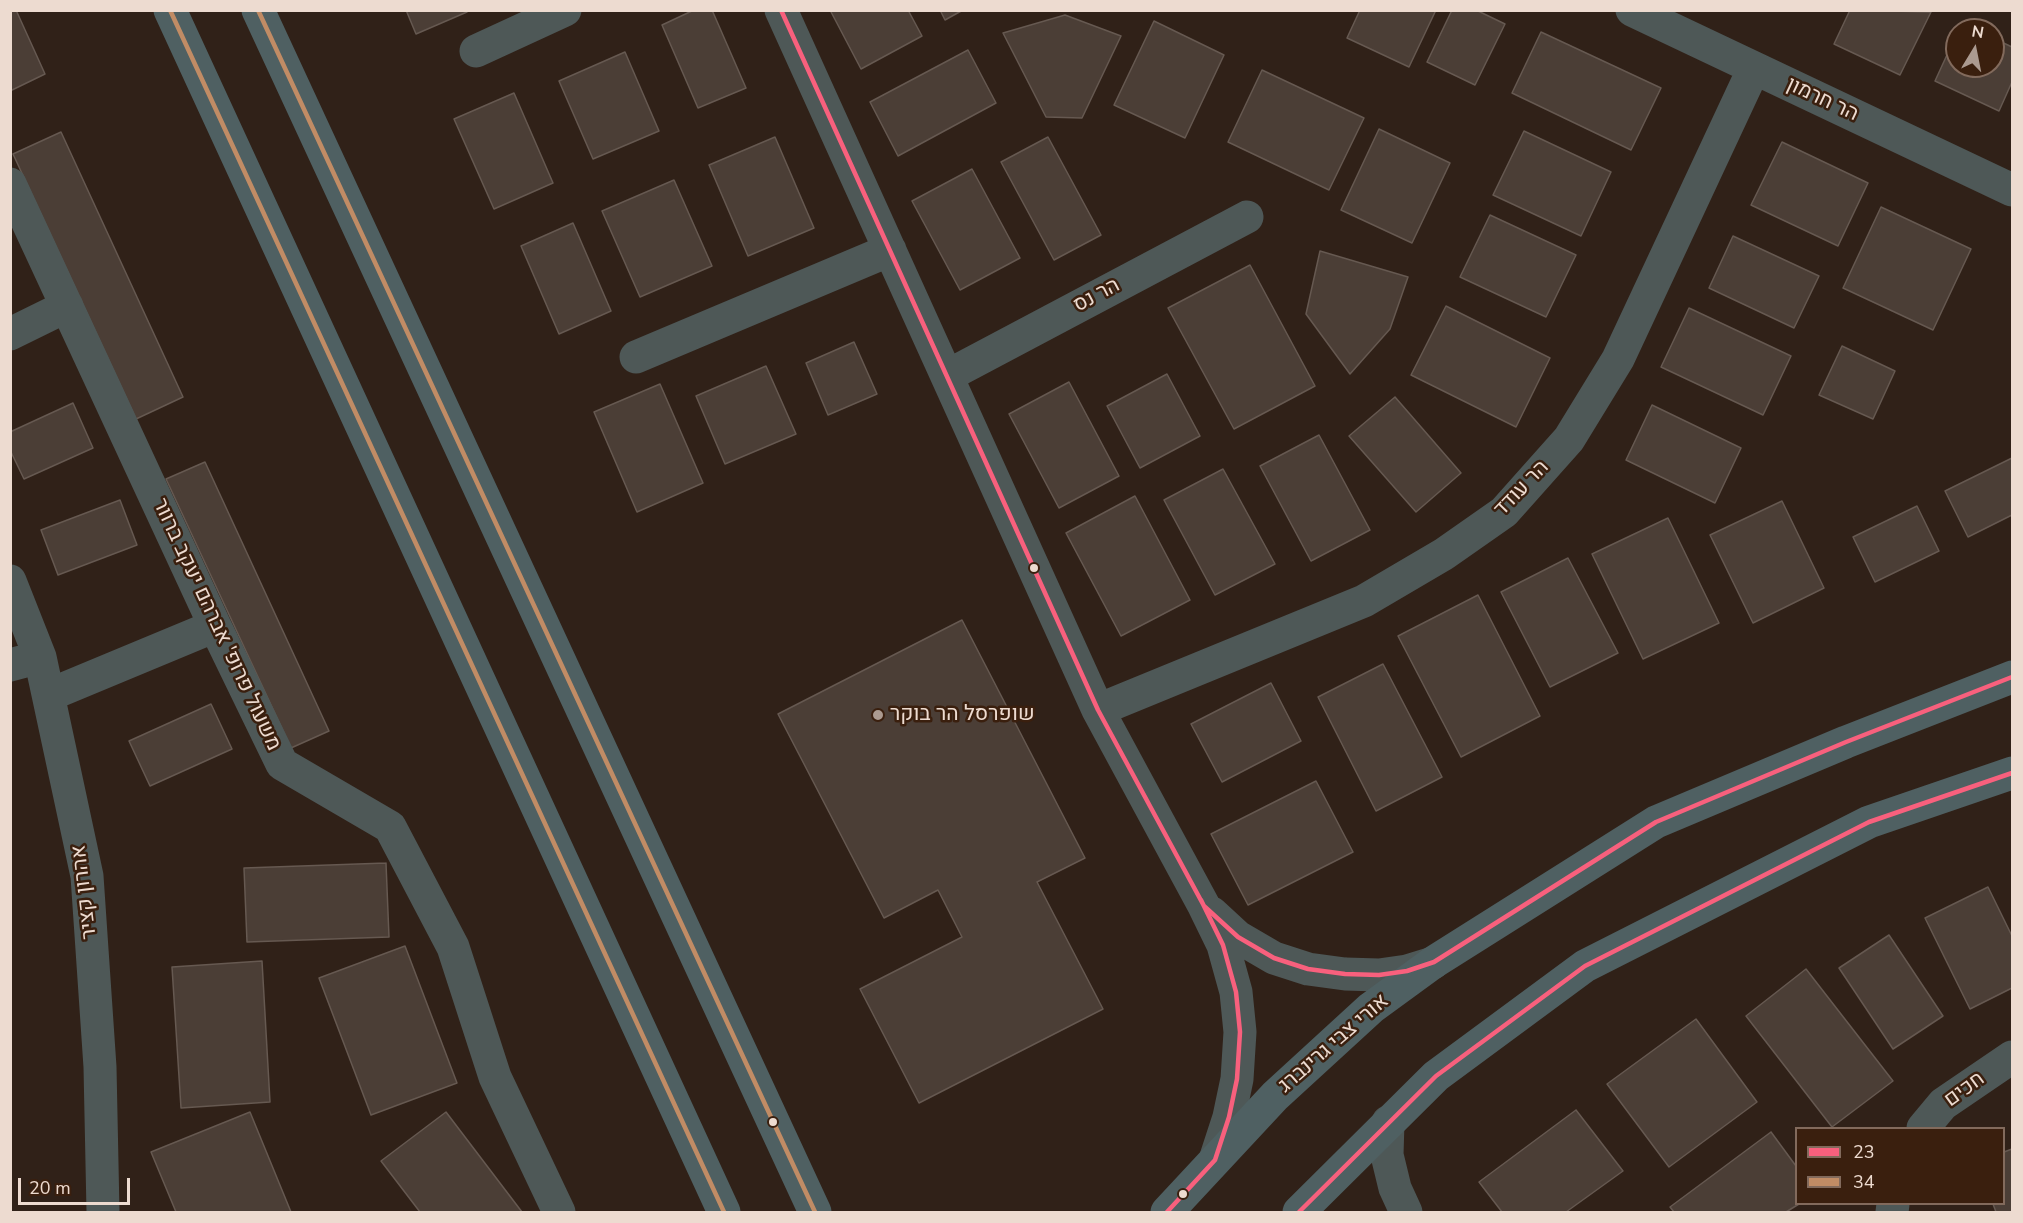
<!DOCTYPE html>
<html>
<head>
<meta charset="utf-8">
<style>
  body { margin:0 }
  #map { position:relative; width:2023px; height:1223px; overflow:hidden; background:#302118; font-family:"Nunito Sans",sans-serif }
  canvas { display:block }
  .frame { position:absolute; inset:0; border:12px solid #eddbd0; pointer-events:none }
  .legend { position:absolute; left:1795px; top:1127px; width:210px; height:78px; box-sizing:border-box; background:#3a1f0e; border:2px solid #826a5c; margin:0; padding:8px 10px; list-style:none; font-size:18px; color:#eddbd0 }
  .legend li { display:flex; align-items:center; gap:12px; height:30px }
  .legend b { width:30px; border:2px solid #826a5c }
  .north { position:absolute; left:1945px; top:18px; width:60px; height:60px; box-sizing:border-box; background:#3a1f0e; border:2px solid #826a5c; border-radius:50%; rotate:10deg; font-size:16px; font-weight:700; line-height:24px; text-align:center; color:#eddbd0 }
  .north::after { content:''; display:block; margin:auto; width:21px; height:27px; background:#ab9a90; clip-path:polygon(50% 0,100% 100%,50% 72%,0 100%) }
  .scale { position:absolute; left:18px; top:1178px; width:112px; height:27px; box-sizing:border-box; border:3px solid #eddbd0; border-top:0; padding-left:8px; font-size:18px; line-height:21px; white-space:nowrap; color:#eddbd0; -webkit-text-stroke:4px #3a1f0e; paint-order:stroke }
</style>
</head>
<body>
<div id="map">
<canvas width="2023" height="1223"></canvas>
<div class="frame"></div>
<ul class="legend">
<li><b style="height:8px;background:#f8607d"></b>23</li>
<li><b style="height:8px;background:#c18c65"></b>34</li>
</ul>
<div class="north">N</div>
<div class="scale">20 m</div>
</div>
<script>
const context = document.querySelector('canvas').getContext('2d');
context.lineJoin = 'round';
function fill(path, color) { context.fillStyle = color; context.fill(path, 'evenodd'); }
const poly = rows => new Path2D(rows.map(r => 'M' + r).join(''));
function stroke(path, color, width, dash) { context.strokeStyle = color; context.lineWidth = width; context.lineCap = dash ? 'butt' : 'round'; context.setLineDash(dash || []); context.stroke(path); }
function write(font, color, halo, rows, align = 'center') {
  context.font = font + ' "Nunito Sans",Heebo,sans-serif'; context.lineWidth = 5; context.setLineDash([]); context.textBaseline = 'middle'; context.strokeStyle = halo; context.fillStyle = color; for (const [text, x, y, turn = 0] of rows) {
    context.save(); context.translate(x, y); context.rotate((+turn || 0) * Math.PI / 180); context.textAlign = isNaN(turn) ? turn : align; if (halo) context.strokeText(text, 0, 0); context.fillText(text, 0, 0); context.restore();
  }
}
const building = poly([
  [10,10,16,10,45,74,10,91,10,10],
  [406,10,466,10,467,12,416,34,406,10],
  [694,10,712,10,746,88,698,108,662,25,694,10],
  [830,10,908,10,922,36,861,69,830,10],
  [940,10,963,10,945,20,940,10],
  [1360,10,1436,10,1409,67,1347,38,1360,10],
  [1452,10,1476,10,1505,24,1475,85,1427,62,1452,10],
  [1850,10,1931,12,1900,75,1834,44,1850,10],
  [1065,15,1121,36,1082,118,1046,117,1003,33,1065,15],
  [1154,21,1224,55,1185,138,1114,105,1154,21],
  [1962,23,1977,30,1958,30,1962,23],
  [1541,32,1661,88,1631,150,1512,93,1541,32],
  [1957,33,1957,66,1993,66,1993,38,2012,47,2012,82,1999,111,1935,81,1957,33],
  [968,50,996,103,898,156,870,102,968,50],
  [625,52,659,131,593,159,559,81,625,52],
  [1262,70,1364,118,1329,190,1228,142,1262,70],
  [514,93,553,183,494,209,454,119,514,93],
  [1379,129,1450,163,1412,243,1341,210,1379,129],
  [1524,131,1611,172,1581,236,1493,195,1524,131],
  [61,132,183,397,136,419,13,154,61,132],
  [775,137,814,228,748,256,709,165,775,137],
  [1048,137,1101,235,1054,260,1001,162,1048,137],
  [1782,142,1868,183,1838,246,1751,205,1782,142],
  [972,169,1020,258,960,290,912,201,972,169],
  [674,180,712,266,640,297,602,211,674,180],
  [1881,207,1971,249,1933,330,1843,288,1881,207],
  [1490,215,1576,255,1546,317,1460,277,1490,215],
  [573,223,611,311,559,334,521,246,573,223],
  [1733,236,1819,276,1794,328,1709,288,1733,236],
  [1320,251,1408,277,1390,329,1350,374,1306,314,1320,251],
  [1250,265,1315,386,1234,429,1168,308,1250,265],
  [1446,306,1550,358,1516,427,1411,375,1446,306],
  [1689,308,1791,356,1763,415,1661,367,1689,308],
  [854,342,877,394,828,415,806,363,854,342],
  [1842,346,1895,371,1873,419,1819,395,1842,346],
  [766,366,796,434,725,464,696,396,766,366],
  [1167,374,1200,436,1140,468,1107,406,1167,374],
  [1069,382,1119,476,1059,508,1009,414,1069,382],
  [660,384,703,483,637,512,594,412,660,384],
  [1395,397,1461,473,1416,512,1349,436,1395,397],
  [73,403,93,448,24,479,10,450,10,432,73,403],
  [1652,405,1741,448,1715,503,1626,460,1652,405],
  [1319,435,1370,530,1311,561,1260,466,1319,435],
  [2012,458,2012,515,1968,537,1945,491,2012,458],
  [205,462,329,731,291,748,166,479,205,462],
  [1223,469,1275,564,1215,595,1164,500,1223,469],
  [1135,496,1190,600,1121,636,1066,533,1135,496],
  [120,500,137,545,58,575,41,530,120,500],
  [1782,501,1824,588,1753,623,1710,535,1782,501],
  [1917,506,1939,551,1875,582,1853,537,1917,506],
  [1668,518,1719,623,1643,659,1592,554,1668,518],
  [1568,558,1618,653,1550,687,1501,592,1568,558],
  [1478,595,1540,716,1461,757,1398,636,1478,595],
  [962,620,1085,858,1037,882,1103,1009,919,1103,860,989,962,937,938,890,884,918,778,714,962,620],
  [1383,664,1442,777,1376,811,1318,697,1383,664],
  [1271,683,1301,741,1222,782,1191,724,1271,683],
  [211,704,232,749,150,786,129,741,211,704],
  [1316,781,1353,852,1248,905,1211,834,1316,781],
  [386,863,389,937,247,942,244,868,386,863],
  [1988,887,2012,936,2012,988,1970,1009,1925,918,1988,887],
  [1889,935,1943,1016,1893,1049,1839,968,1889,935],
  [405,946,457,1083,371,1115,319,978,405,946],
  [262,961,270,1102,181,1108,172,967,262,961],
  [1806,969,1893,1081,1832,1127,1746,1016,1806,969],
  [1696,1019,1757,1102,1669,1167,1607,1084,1696,1019],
  [1576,1110,1623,1171,1566,1212,1502,1212,1479,1182,1576,1110],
  [250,1112,291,1212,176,1212,151,1152,250,1112],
  [446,1112,522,1212,420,1212,381,1161,446,1112],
  [1771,1132,1796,1166,1796,1204,1799,1204,1786,1212,1674,1212,1670,1207,1771,1132],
  [2012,1149,2012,1212,1996,1212,1993,1204,2004,1204,2004,1152,2012,1149]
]);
fill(building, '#4b3e36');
stroke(building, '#665951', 1.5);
stroke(poly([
  [781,10,1098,710,1204,906,1223,945,1236,992,1240,1032,1237,1079,1229,1117,1215,1160],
  [1632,10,2012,190],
  [476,51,565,10],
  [10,184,215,626,282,764,390,827,453,947,495,1077,559,1212],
  [10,334,67,306],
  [636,357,890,250],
  [947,376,1247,217],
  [10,581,40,657,87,876,100,1067,103,1212],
  [10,665,40,657],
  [49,695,215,626],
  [1098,710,1364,601,1444,554,1504,512,1569,439,1618,359,1754,68],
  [1212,913,1238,937,1274,958,1308,969,1345,974,1379,975,1407,971,1433,963],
  [1388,1122,1387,1155,1395,1188,1406,1212],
  [1923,1128,1943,1104,2012,1057],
  [1892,1212,1893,1204]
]), '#4e5857', 33);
stroke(poly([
  [170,10,724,1212],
  [258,10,815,1212],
  [1167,1212,1275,1096,1371,1008,1434,962,1656,822,1846,742,2012,677],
  [1299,1212,1436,1076,1585,966,1869,822,2012,773]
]), '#4f6062', 33);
stroke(poly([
  [781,10,1098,710,1204,906,1238,937,1274,958,1308,969,1345,974,1379,975,1407,971,1434,962,1656,822,1846,742,2012,677],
  [1167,1212,1215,1160,1229,1117,1237,1079,1240,1032,1236,992,1223,945,1201,900],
  [1299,1212,1436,1076,1585,966,1869,822,2012,773]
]), '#f8607d', 4.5);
stroke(poly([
  [170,10,724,1212],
  [258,10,815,1212]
]), '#c18c65', 4.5);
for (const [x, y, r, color] of [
  [1034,568,5,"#eddbd0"],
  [878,715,6,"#ab9a90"],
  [773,1122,5,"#eddbd0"],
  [1183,1194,5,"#eddbd0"]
]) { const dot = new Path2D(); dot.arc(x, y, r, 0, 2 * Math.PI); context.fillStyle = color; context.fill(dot); stroke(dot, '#3a1f0e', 2); }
write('21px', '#eddbd0', '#3a1f0e', [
  ["הר חרמון",1822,100,25],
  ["הר נס",1097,296,-28],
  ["הר עודד",1522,489,-46],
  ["משעול פרופ' אברהם יעקב ברוור",216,625,65],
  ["אהרון קציר",85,892,-97],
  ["אורי צבי גרינברג",1334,1044,-41],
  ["חכים",1965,1090,-36]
]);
write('21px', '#eddbd0', '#3a1f0e', [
  ["שופרסל הר בוקר",890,715]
], 'left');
</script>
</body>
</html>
